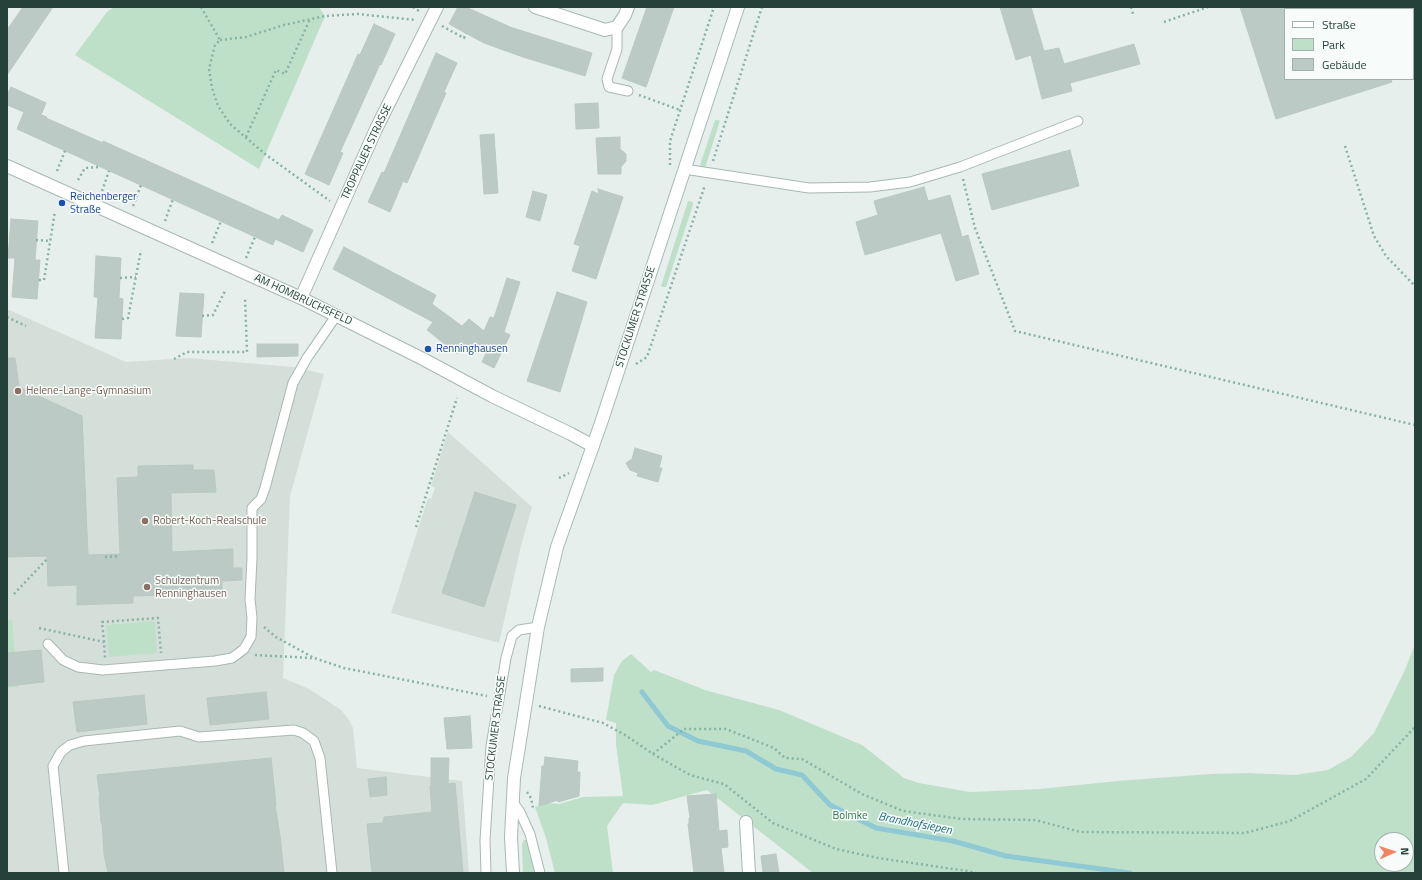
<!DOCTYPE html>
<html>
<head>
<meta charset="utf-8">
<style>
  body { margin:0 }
  #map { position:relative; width:1422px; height:880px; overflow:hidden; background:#e6efeb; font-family:"Titillium Web",sans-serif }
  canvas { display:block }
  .frame { position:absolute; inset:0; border:8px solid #24423a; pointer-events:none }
  .legend { position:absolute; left:1284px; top:8px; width:130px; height:72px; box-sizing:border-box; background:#f7fbf9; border:1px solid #a3b1ad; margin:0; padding:5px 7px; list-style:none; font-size:12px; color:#24423a }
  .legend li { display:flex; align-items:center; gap:8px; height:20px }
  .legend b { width:20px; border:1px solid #a3b1ad }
  .north { position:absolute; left:1374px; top:832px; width:40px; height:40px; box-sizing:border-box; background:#f7fbf9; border:1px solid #a3b1ad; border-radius:50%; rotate:87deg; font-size:11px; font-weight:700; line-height:16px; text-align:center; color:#24423a }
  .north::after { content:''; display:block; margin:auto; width:14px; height:18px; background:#f4845f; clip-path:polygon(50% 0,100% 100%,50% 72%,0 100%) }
</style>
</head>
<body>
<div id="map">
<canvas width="1422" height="880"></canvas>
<div class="frame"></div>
<ul class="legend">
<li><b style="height:5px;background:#fff"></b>Straße</li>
<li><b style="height:11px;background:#bfe0c8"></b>Park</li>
<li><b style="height:11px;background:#bbcac4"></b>Gebäude</li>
</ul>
<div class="north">N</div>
</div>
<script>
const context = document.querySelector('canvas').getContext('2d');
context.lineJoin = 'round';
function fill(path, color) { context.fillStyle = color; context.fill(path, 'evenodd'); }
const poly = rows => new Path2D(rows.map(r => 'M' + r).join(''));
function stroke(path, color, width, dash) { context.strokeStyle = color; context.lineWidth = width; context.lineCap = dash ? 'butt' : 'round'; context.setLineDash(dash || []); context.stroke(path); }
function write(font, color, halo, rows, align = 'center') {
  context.font = font + ' "Titillium Web",sans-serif'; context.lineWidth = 3; context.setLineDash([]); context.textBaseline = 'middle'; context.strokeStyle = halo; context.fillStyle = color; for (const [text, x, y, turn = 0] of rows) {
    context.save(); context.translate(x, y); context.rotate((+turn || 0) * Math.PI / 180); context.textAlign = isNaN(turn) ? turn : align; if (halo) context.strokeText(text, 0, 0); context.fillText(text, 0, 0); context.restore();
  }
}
fill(poly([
  [7,309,126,362,188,358,293,367,324,374,290,496,283,678,305,687,317,694,341,710,349,720,353,728,357,768,462,781,469,873,7,873],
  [448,432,532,507,521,546,499,643,391,613,428,498,431,499,435,488,431,486]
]), '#d4dfda');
fill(poly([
  [114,7,319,7,325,16,259,169,75,55,107,12],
  [715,120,718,120,720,121,705,168,700,165],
  [688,201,693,202,693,205,666,287,662,287,661,286],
  [12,620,18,687,7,688,7,621],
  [155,621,157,653,109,657,106,625],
  [1415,644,1415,873,813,873,707,790,652,805,623,803,607,826,613,873,555,873,546,838,535,807,549,803,559,804,583,797,623,796,616,744,616,723,606,720,614,675,622,661,631,654,651,672,654,670,705,690,779,710,862,745,904,778,919,783,970,792,1040,789,1117,781,1211,774,1247,773,1295,775,1328,770,1351,757,1374,733,1405,670],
  [1382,840,1406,840,1406,864,1382,864],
  [524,840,526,840,529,844,535,873,523,873,522,844]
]), '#bfe0c8');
stroke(poly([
  [642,692,668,726,698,741,746,751,776,769,802,775,830,805,876,828,953,841,1006,856,1130,873]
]), '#8ec9d4', 5);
const building = poly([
  [23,7,53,7,7,75,7,30,23,7],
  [458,7,466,7,510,27,592,53,585,76,523,57,484,43,449,24,458,7],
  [647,7,674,7,646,87,622,78,647,7],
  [1000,7,1031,7,1044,51,1059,48,1064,64,1134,44,1140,64,1070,83,1072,91,1042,99,1031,55,1016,60,1000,7],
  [1240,7,1285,7,1285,79,1391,79,1392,82,1276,119,1240,7],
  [374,24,395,34,381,65,380,64,340,152,343,153,329,185,305,174,358,54,360,55,374,24],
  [436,53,457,63,444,92,446,93,407,183,403,181,390,212,368,202,382,172,384,173,436,53],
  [11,87,46,103,41,115,47,117,46,118,103,143,103,141,279,220,282,215,313,230,303,252,275,239,273,245,17,129,24,112,7,105,7,95,11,87],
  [598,103,599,128,576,129,575,104,598,103],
  [494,134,498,193,484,194,480,135,494,134],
  [620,137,620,149,626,154,626,161,621,167,621,174,598,174,596,138,620,137],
  [1070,150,1079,186,992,210,982,174,1070,150],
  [924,187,928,201,950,195,962,237,968,235,979,274,956,281,941,233,865,255,856,222,878,215,874,201,924,187],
  [598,189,623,197,596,279,572,271,580,246,574,244,592,191,599,194,598,189],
  [533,191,547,195,540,221,526,217,533,191],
  [11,219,38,221,35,260,40,260,37,299,12,297,15,258,8,258,11,219],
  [344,247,436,295,432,304,462,326,469,319,484,331,490,317,494,318,507,278,520,282,504,332,510,335,494,368,482,362,486,353,465,344,457,354,427,330,433,322,333,269,344,247],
  [96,256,121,258,119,298,123,299,121,339,95,338,98,297,94,297,96,256],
  [557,292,587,302,560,392,527,381,557,292],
  [180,293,204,294,201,337,176,336,180,293],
  [257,344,298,344,298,356,257,357,257,344],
  [7,358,15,358,19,387,82,416,88,555,120,554,117,478,138,477,138,466,193,465,193,470,214,470,216,492,171,493,172,552,233,549,233,568,242,568,242,580,222,581,222,593,133,596,133,603,77,605,77,585,48,586,47,556,7,557,7,358],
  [635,448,662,456,659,468,662,468,658,482,637,476,638,473,630,470,626,463,632,459,635,448],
  [475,492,516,505,484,607,442,593,475,492],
  [41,650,44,682,7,686,7,653,41,650],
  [603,668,603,681,571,682,571,669,603,668],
  [266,692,269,719,210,725,207,698,266,692],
  [144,695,147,724,77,732,73,702,144,695],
  [470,716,472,748,447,749,444,718,470,716],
  [545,757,578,761,577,772,580,772,579,796,558,802,558,800,539,806,542,766,544,766,545,757],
  [271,758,276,805,275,805,280,836,284,873,108,873,104,854,102,823,101,823,99,797,100,797,97,775,271,758],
  [431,758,449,758,448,784,455,783,463,873,372,873,367,824,383,823,384,817,432,812,430,786,431,786,431,758],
  [386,777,387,795,370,797,368,779,386,777],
  [716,794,719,831,727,830,728,847,721,848,724,873,694,873,688,824,689,824,689,818,690,818,687,796,716,794],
  [776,854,779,873,763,873,761,856,776,854]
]);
fill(building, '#bbcac4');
stroke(building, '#b8c9c2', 1);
const lane = poly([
  [617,27,617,49,607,79,609,87,628,91],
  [684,169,809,188,870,187,910,182,960,167,1078,121],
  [48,644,63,660,78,667,103,670,215,661,232,658,244,649,251,637,252,618,250,599,252,558,252,508,261,499,265,488,293,383,307,358,336,316],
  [512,801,520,812,530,834,540,873],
  [64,873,53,766,61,752,70,745,84,741,180,731,199,737,294,730,303,733,314,741,320,758,332,873],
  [486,873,485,840,491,746,506,658,512,636,519,630,538,627]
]);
const street = poly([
  [535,7,605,30,617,27,625,15,628,7],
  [7,166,301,298,423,359,492,396,571,434,593,446],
  [301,298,376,129,437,7],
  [746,822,749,873]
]);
const secondary = poly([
  [513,873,511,837,514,778,538,627,552,568,557,547,601,423,738,7]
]);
stroke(lane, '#a8b8b2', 11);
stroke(street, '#a8b8b2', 14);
stroke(secondary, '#a4bbb3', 14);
stroke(poly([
  [201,7,220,40,215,45,209,69,212,88,218,106,230,124,265,154,330,201],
  [413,7,419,11],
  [1131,7,1133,14],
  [1164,22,1208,7],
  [442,26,464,38,466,33],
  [220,40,246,37,284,25,325,16,358,14,416,20],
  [639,95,680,110],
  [246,137,276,70,285,74,310,19],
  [1345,146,1374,236,1386,256,1415,286],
  [713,161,762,7],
  [670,165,670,141,714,7],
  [57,171,65,151],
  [963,179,975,228,1015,331,1415,425],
  [78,180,85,168,99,167],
  [102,191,109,171],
  [133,206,141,185],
  [165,221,173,199],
  [36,240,50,241],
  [212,243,221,221],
  [246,258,255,237],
  [120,278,136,277],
  [39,280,44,280,55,211],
  [202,316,213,315,226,289],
  [7,317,26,326],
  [122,319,128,318,141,250],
  [174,359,187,352,247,352,245,297],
  [636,364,647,357,705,185],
  [559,478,569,473],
  [416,527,457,398],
  [105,557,120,556],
  [14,594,48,558],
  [264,627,276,637,314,658,344,668,487,696],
  [39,628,104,642,105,658],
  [104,642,102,622,158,618,161,653],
  [255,655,312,658],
  [539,706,603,723,625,735,653,754,690,775,724,784,773,823,836,849,878,858,967,871,976,873],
  [653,754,684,729,726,729,774,748,785,758,802,759,862,794,903,811,962,819,1035,820,1081,832,1245,833,1290,821,1366,779,1415,727],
  [527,792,531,798,533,808]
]), '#86b3a5', 2.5, [2, 3]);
stroke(lane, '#fff', 9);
stroke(street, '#fff', 12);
stroke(secondary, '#fff', 12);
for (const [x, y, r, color] of [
  [62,203,4,"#1a4fb4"],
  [428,349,4,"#1a4fb4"],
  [18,391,4,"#8d6e63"],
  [145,521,4,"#8d6e63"],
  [147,587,4,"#8d6e63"]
]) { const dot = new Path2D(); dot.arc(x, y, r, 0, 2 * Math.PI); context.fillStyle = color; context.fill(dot); stroke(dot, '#f7fbf9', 1.5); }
write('11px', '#24423a', '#f7fbf9', [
  ["TROPPAUER STRASSE",367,152,-65],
  ["AM HOMBRUCHSFELD",303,300,25],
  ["STOCKUMER STRASSE",636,317,-72],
  ["STOCKUMER STRASSE",496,728,-83]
]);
write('11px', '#164399', '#f7fbf9', [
  ["Reichenberger",70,197],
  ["Straße",70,210],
  ["Renninghausen",436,349]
], 'left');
write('11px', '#785e54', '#f7fbf9', [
  ["Helene-Lange-Gymnasium",26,391],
  ["Robert-Koch-Realschule",153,521],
  ["Schulzentrum",155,581],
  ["Renninghausen",155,594]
], 'left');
write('11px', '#2d7a4b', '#f7fbf9', [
  ["Bolmke",850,816]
]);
write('italic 12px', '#1c6f80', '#f7fbf9', [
  ["Brandhofsiepen",915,824,11]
]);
</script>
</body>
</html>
